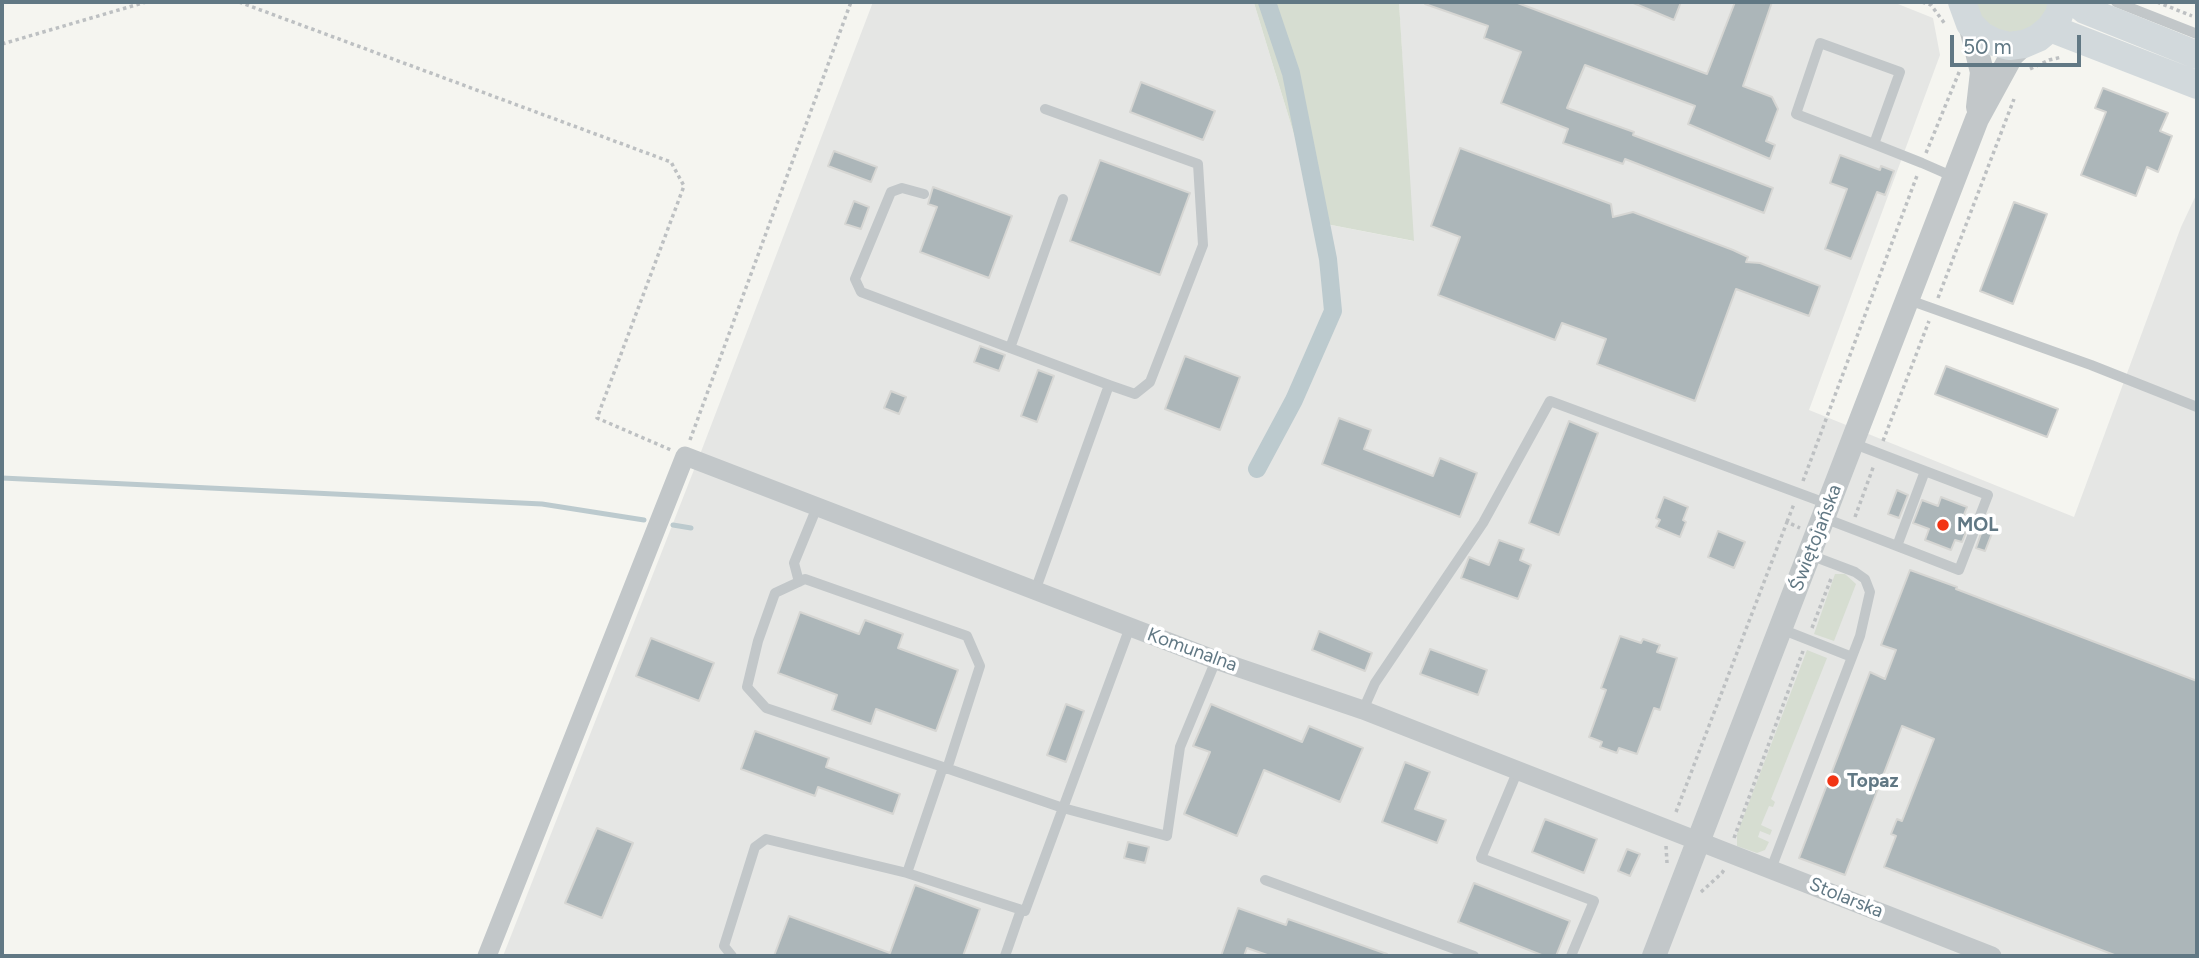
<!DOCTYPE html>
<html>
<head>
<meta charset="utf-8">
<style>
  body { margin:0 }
  #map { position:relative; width:2199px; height:958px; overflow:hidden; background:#f5f5f0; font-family:Figtree,sans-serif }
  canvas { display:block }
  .frame { position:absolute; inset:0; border:4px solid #617884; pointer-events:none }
  .scale { position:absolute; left:1950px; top:35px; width:131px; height:32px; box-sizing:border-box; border:4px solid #617884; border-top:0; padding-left:9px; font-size:21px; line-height:24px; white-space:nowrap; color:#617884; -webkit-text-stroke:5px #fff; paint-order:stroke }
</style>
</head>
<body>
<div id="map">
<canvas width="2199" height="958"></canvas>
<div class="frame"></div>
<div class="scale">50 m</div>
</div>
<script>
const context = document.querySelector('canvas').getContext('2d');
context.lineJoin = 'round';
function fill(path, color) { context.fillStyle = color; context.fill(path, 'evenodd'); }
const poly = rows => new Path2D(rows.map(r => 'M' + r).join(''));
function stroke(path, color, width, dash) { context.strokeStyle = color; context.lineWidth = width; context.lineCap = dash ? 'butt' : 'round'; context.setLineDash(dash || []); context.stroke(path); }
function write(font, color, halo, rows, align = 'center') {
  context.font = font + ' Figtree,sans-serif'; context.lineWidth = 7; context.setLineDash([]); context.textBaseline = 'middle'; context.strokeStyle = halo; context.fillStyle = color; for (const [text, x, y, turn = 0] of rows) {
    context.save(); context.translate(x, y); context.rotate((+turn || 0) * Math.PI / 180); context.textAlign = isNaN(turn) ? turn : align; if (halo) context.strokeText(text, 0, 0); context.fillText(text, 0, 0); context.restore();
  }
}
fill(poly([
  [873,2,1254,3,1321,223,1413,241,1399,2,1893,2,1933,18,1940,55,1809,410,2074,517,2181,227,2197,193,2197,956,503,956,699,457]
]), '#e5e6e4');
fill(poly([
  [1252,2,1399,2,1414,241,1321,223,1254,3],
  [1974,2,2050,2,2043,18,2027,30,2007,33,1997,30,1981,18],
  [1835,574,1845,574,1856,584,1834,641,1814,634],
  [1807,650,1827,658,1771,799,1775,802,1773,807,1769,806,1761,825,1772,830,1770,835,1760,831,1758,837,1769,842,1765,850,1757,853,1737,846,1737,834]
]), '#d6ddd1');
stroke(poly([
  [2,478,542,504,644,520],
  [673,525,691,528]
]), '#bccace', 5);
stroke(poly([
  [1257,469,1294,400,1333,311,1328,259,1291,73,1267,2]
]), '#bccace', 18);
const building = poly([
  [1425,2,1515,2,1707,74,1735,2,1772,2,1743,86,1772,97,1778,109,1766,141,1775,145,1770,159,1688,124,1695,106,1585,65,1567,108,1634,132,1633,135,1773,188,1764,213,1625,159,1623,164,1563,143,1568,129,1501,103,1521,52,1484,38,1488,26,1425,4,1425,2],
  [1631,2,1681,2,1674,20,1631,2],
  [1141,82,1215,111,1203,140,1130,112,1141,82],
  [2103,88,2168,113,2160,131,2172,136,2158,172,2147,167,2136,196,2081,175,2106,112,2095,108,2103,88],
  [1460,148,1611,204,1613,217,1633,212,1733,250,1748,257,1746,262,1760,263,1820,286,1809,316,1736,289,1695,401,1597,364,1606,339,1562,323,1555,340,1438,295,1460,237,1431,226,1460,148],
  [834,151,877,167,871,182,828,166,834,151],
  [1840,155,1880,170,1881,166,1894,171,1885,195,1877,192,1851,259,1825,249,1847,189,1830,183,1840,155],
  [1100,160,1190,193,1160,275,1070,241,1100,160],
  [933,187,1012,216,989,278,920,252,937,207,928,204,933,187],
  [854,201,869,207,861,229,845,224,854,201],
  [2014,202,2047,214,2013,304,1980,291,2014,202],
  [980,346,1005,355,999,371,974,362,980,346],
  [1185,356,1240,377,1220,430,1165,409,1185,356],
  [1946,366,2058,409,2047,437,1935,394,1946,366],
  [1038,370,1054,376,1037,422,1021,416,1038,370],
  [891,391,906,397,899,414,884,408,891,391],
  [1339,418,1371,430,1364,449,1433,476,1440,458,1477,473,1460,517,1322,464,1339,418],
  [1569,421,1598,433,1559,535,1529,523,1569,421],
  [1897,490,1908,495,1899,518,1888,514,1897,490],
  [1664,497,1688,507,1683,520,1686,522,1680,537,1656,527,1660,520,1656,518,1664,497],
  [1941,497,1967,507,1963,517,1971,519,1962,542,1955,540,1951,550,1925,540,1929,529,1913,523,1922,500,1938,506,1941,497],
  [1984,525,1994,528,1985,551,1976,548,1984,525],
  [1718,531,1745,542,1734,568,1708,557,1718,531],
  [1499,540,1524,549,1520,560,1531,565,1518,599,1461,578,1469,557,1489,565,1499,540],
  [1910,570,1957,587,1956,589,2197,681,2197,956,2117,956,1884,867,1896,836,1891,834,1897,819,1902,821,1934,739,1902,726,1845,875,1799,858,1870,672,1885,679,1896,650,1881,645,1910,570],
  [800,612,859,634,865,620,903,634,898,648,958,670,936,731,876,709,871,724,832,710,837,695,778,673,800,612],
  [1319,631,1372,653,1365,671,1312,650,1319,631],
  [1620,636,1641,643,1643,639,1660,645,1657,652,1677,658,1660,710,1654,708,1637,754,1619,748,1617,753,1600,747,1602,742,1589,737,1606,690,1601,688,1620,636],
  [651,638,714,663,699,701,636,676,651,638],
  [1430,649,1487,670,1478,695,1420,674,1430,649],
  [1066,704,1084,711,1066,762,1047,755,1066,704],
  [1211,704,1302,742,1309,726,1363,748,1340,802,1264,770,1237,836,1184,814,1210,752,1193,746,1211,704],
  [755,731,829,758,826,767,900,794,893,814,818,787,815,796,741,769,755,731],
  [1405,762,1430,772,1415,809,1446,820,1437,843,1382,822,1405,762],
  [1545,819,1597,839,1584,873,1532,852,1545,819],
  [597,828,633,843,602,918,565,903,597,828],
  [1128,842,1149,847,1145,863,1124,858,1128,842],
  [1627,849,1640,854,1630,876,1618,871,1627,849],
  [1474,883,1570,921,1556,956,1544,956,1458,922,1474,883],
  [915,885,980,909,963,956,774,956,789,916,890,953,915,885],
  [1238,908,1286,925,1288,919,1387,954,1386,956,1270,956,1247,948,1244,956,1221,956,1238,908]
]);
fill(building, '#acb6b9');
stroke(building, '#d6d6d3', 2);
stroke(poly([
  [239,2,671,162,684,186,597,418,671,450],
  [1922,2,1931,5,1945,24],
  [2157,2,2192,16],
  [2,44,146,2],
  [2030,69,2049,60,2062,57],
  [1926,153,1960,70],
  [1938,298,2014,99],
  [690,440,851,2],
  [1883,441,1929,321],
  [1803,481,1918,173],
  [1855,517,1874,465],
  [1787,522,1794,504],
  [1812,628,1832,576],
  [1676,812,1787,522,1800,528],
  [1734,838,1803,651],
  [1666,846,1667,863],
  [1701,892,1722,873,1725,868]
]), '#bdc0c2', 3.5, [3.5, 3.5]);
stroke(poly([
  [2116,2,2197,34],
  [1045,109,1198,164,1203,245,1150,382,1135,394,1109,385],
  [1874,144,1900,72,1820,43,1796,114,1874,144,1922,163,1954,177],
  [924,194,902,188,891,192,855,279,861,292,1109,385,1035,591],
  [1909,300,2091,365,2197,407],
  [1010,348,1063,199],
  [1824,518,1897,546,1925,471,1852,443],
  [1897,546,1959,570,1988,495,1925,471],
  [799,582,794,563,817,507],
  [1130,627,1063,808,1167,836,1180,747,1216,660],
  [1781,629,1852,657],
  [1363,710,1375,683,1483,523,1550,401,1828,504],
  [943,767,766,708,747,687,758,641,775,593,805,579,967,636,980,666,947,769],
  [943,767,1063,808,1025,911,907,873,943,767],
  [1518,770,1481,858,1594,901,1571,956],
  [1771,869,1860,636,1870,592,1865,579,1855,572,1810,555],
  [1265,880,1474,956],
  [732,956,724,946,755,847,766,839,907,873],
  [1005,956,1021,910]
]), '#c2c7c9', 10);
stroke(poly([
  [487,956,685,456,1216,660,1363,710,1992,956]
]), '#c2c7c9', 19);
stroke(poly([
  [1970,24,1982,72,1978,107],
  [1654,956,1977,119,2012,55,2024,44]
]), '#c2c7c9', 24);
stroke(poly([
  [1962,2,1970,24,1981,35,1994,42,2009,46,2024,44,2038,38,2050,28,2059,15,2062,2],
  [2075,2,2085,10,2197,55],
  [2050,28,2197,85]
]), '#d2d9dc', 28);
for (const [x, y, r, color] of [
  [1943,525,7,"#f23414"],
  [1833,781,7,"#f23414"]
]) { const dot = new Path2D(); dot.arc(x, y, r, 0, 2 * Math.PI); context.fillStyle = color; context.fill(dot); stroke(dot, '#fff', 2.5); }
write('bold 19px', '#617884', '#fff', [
  ["MOL",1957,525],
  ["Topaz",1847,781]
], 'left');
write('19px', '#617884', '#fff', [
  ["Świętojańska",1816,538,-69],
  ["Komunalna",1192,650,20],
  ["Stolarska",1846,898,22]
]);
</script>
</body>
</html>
